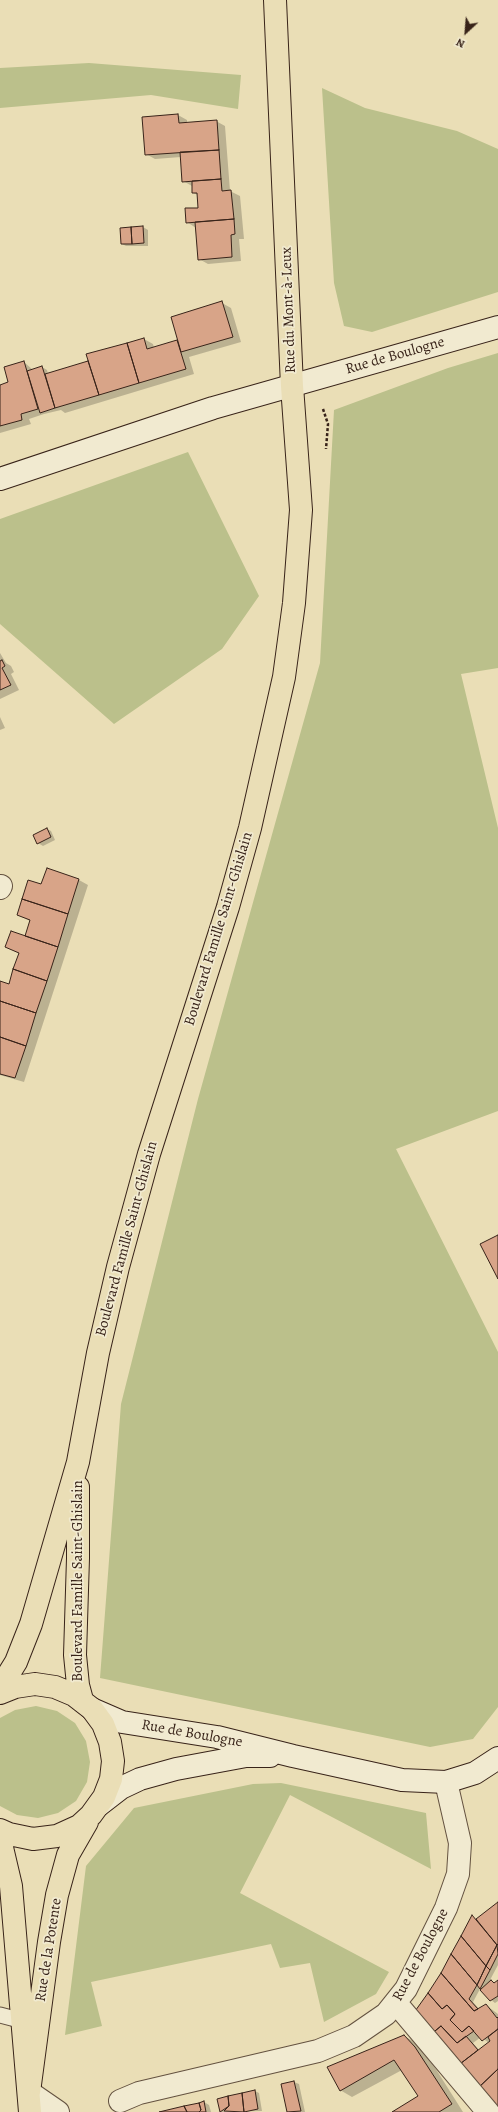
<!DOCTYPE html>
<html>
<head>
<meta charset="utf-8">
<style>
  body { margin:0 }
  #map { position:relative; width:498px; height:2112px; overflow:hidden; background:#eadeb6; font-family:Alegreya,serif }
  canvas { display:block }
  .north { position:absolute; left:446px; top:12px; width:40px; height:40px; -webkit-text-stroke:3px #f1ead0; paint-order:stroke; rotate:206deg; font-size:11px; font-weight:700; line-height:16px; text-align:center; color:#382319 }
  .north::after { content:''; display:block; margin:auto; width:14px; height:18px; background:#382319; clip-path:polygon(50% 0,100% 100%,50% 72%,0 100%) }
</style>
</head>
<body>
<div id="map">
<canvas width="498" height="2112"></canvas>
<div class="north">N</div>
</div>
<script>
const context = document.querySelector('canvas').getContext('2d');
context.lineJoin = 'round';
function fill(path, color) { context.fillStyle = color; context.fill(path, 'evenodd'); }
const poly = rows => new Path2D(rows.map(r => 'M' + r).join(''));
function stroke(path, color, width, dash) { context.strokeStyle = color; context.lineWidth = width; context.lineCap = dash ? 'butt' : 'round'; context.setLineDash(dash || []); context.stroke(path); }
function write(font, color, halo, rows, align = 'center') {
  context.font = font + ' Alegreya,serif'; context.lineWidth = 3.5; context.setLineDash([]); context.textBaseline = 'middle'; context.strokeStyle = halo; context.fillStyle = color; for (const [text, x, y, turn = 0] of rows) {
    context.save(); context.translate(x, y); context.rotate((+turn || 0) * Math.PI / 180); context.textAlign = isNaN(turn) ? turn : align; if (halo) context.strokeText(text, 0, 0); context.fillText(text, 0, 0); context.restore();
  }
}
fill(poly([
  [89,63,241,75,238,109,151,95,0,108,0,68],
  [322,88,365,108,457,131,498,149,498,292,372,332,344,326,334,283],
  [498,353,498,668,461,674,498,828,498,1111,396,1149,498,1352,498,1707,473,1739,430,1747,100,1678,121,1404,198,1099,320,663,334,410,448,368],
  [188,452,259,596,222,649,114,724,0,624,0,519],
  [36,1706,57,1711,75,1723,86,1741,90,1762,87,1782,76,1801,58,1813,38,1818,17,1815,0,1806,0,1718,15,1710],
  [281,1783,426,1813,431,1869,290,1795,240,1893,389,1972,376,1994,324,2022,310,1963,280,1968,271,1944,91,1982,102,2026,65,2035,86,1866,134,1808,253,1784]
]), '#bbc08b');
fill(poly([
  [178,115,187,120,187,123,216,121,225,126,230,191,240,196,244,239,239,239,241,261,208,264,199,259,196,228,187,222,199,209,198,195,193,193,192,186,183,181,181,157,155,159,146,154,143,118],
  [143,227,148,230,148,246,126,246,122,244],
  [222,303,231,308,241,342,189,357,194,374,65,413,61,410,44,414,29,419,31,424,0,433,0,386,10,383,24,362,33,370,42,367,47,370,48,374,90,362,144,339,153,344,154,348,179,340],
  [0,653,6,663,11,666,14,672,11,674,19,690,0,699],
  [0,717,5,728,0,730],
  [47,829,51,831,55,840,43,846,38,843],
  [47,870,79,880,88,885,24,1082,0,1075,0,982,10,985,20,954,6,947,26,937,30,921,18,915,41,886],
  [498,1903,498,1965,490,1980,495,1983,498,1981,498,2001,495,2003,491,2000,480,1989,473,2002,479,2009,486,2005,498,2014,498,2112,458,2067,442,1974,472,1916,477,1920],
  [481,2037,489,2043,479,2050,473,2043],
  [404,2036,417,2043,427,2055,463,2112,394,2112,419,2097,402,2070,352,2097,340,2090],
  [294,2082,299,2084,305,2112,288,2112,282,2085],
  [255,2091,259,2093,262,2111,221,2112,218,2099],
  [204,2102,209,2105,211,2112,162,2112]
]), '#0003');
const building = poly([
  [178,114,179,123,217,120,219,150,145,155,142,117,178,114],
  [219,150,221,179,182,182,180,152,219,150],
  [221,179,222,191,231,190,234,219,186,223,185,208,198,208,197,193,192,193,192,181,221,179],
  [234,219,235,234,231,235,232,257,198,260,195,222,234,219],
  [143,226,144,243,132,244,131,227,143,226],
  [131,227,132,244,121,244,120,228,131,227],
  [222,301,233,337,181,352,171,317,222,301],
  [144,338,147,349,177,340,186,369,139,383,127,343,144,338],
  [127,343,139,383,99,395,86,354,127,343],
  [24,361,38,409,21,414,22,420,0,426,0,385,8,382,4,367,24,361],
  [88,361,99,395,55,408,45,374,88,361],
  [42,366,55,408,40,413,27,371,42,366],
  [2,660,5,666,2,668,11,685,0,690,0,661,2,660],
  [47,828,51,837,37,844,33,835,47,828],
  [47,868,79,879,68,914,22,899,28,880,41,884,47,868],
  [22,899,68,914,58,947,25,936,30,920,17,915,22,899],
  [11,931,58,947,47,981,13,969,19,953,5,947,11,931],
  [13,969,47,981,36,1013,0,1001,0,981,9,984,13,969],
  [0,1001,36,1013,26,1046,0,1037,0,1001],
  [0,1037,26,1046,15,1078,0,1074,0,1037],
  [498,1235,498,1279,480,1244,498,1235],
  [498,1902,498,1944,497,1945,476,1919,498,1902],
  [472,1915,497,1945,486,1966,461,1936,472,1915],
  [461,1936,486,1966,477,1985,451,1954,461,1936],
  [497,1945,498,1954,490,1970,486,1966,497,1945],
  [451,1954,477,1985,469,1999,478,2009,474,2011,441,1973,451,1954],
  [486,1966,490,1970,480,1989,477,1985,486,1966],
  [441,1973,474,2011,486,2004,497,2018,498,2017,498,2029,482,2041,469,2026,462,2032,450,2020,455,2014,447,2005,442,2009,428,1993,441,1973],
  [491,1980,494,1983,498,1980,498,1996,490,2001,480,1990,491,1980],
  [428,1993,442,2009,447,2005,455,2014,450,2020,462,2032,469,2026,474,2031,457,2043,441,2026,429,2036,413,2014,428,1993],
  [441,2026,457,2043,466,2036,478,2050,456,2067,429,2036,441,2026],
  [498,2029,498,2069,476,2090,456,2067,490,2041,488,2037,498,2029],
  [404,2035,415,2047,452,2104,439,2112,392,2112,418,2096,394,2060,340,2091,327,2067,404,2035],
  [498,2069,498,2111,476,2090,498,2069],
  [294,2081,301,2111,287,2112,281,2084,294,2081],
  [255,2090,258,2109,244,2112,242,2093,255,2090],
  [242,2093,244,2112,224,2111,229,2106,228,2096,242,2093],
  [228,2096,229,2106,220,2112,217,2099,228,2096],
  [204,2101,206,2112,199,2112,201,2110,199,2103,204,2101],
  [199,2103,201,2110,199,2112,187,2112,184,2106,199,2103],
  [184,2106,187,2112,159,2112,184,2106]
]);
fill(building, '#d8a488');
stroke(building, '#382319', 1);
const lane = poly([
  [0,2015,23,2021]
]);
const street = poly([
  [0,888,1,886],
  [396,2003,488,2112],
  [29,2092,58,2112],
  [120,2101,139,2093,318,2051,354,2036,386,2014,406,1989,446,1908,458,1874,460,1843,446,1782]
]);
const secondary = poly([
  [0,479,213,408,498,327],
  [92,1709,122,1722,217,1737,293,1756,402,1780,446,1782,475,1773,498,1758],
  [99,1805,121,1788,140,1779,176,1769,246,1756,270,1756]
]);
const primary = poly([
  [78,1487,78,1558,75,1655,78,1685,82,1700],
  [0,1688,16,1662,31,1624,78,1462,98,1353,118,1267,149,1154,228,907,250,828,284,677,294,603,301,510,292,386,275,0],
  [0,1693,15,1687,35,1684,55,1687,74,1695,92,1709,103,1724,110,1742,113,1761,111,1779,104,1797,91,1815,79,1826,57,1836,33,1839,9,1834,0,1830],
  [0,1839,11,1886,30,2112],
  [29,2092,49,1942,57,1895,68,1855,87,1822]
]);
stroke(lane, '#645240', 17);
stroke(street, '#645240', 24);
stroke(secondary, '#382319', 24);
stroke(primary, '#382319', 24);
stroke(poly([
  [323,409,328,424,326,449]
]), '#382319', 2.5, [3, 2]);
stroke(lane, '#f1ead0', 15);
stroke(street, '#f1ead0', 22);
stroke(secondary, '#f1ead0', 22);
stroke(primary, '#eadeb6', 22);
write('15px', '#382319', '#f1ead0', [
  ["Rue du Mont-à-Leux",289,310,-92],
  ["Rue de Boulogne",395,356,-16],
  ["Boulevard Famille Saint-Ghislain",219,929,-73],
  ["Boulevard Famille Saint-Ghislain",127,1239,-75],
  ["Boulevard Famille Saint-Ghislain",78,1581,-90],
  ["Rue de Boulogne",192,1734,10],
  ["Rue de la Potente",49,1950,-81],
  ["Rue de Boulogne",421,1955,-62]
]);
</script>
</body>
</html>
